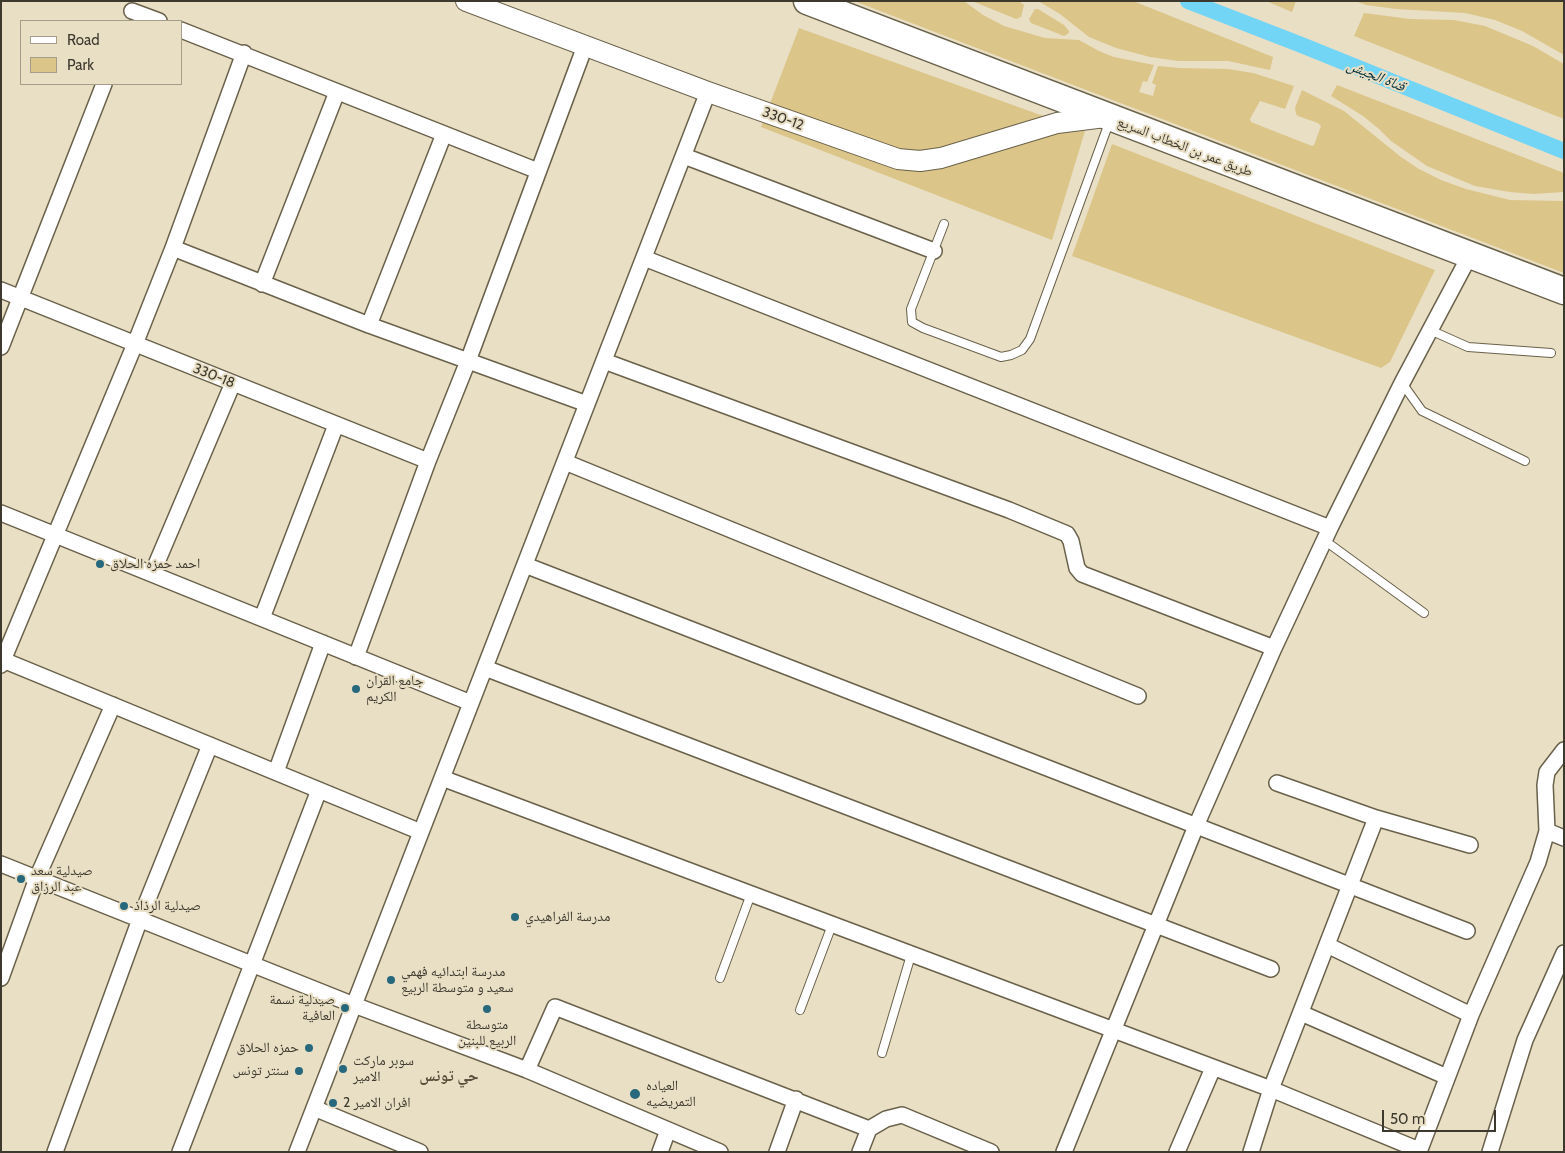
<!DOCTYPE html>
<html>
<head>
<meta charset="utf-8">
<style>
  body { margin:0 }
  #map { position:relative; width:1565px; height:1153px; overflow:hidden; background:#e9dfc5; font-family:Cabin,sans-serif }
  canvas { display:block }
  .frame { position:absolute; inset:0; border:2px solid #3d392e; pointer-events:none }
  .legend { position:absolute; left:20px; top:20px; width:162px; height:65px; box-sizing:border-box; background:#e9dfc5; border:1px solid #a49d89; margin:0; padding:6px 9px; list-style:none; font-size:15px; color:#3d392e }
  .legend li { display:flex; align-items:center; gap:10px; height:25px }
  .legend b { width:25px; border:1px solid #a49d89 }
  .scale { position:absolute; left:1382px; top:1110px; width:114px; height:22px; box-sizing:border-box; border:2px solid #3d392e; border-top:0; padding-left:6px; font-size:15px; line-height:18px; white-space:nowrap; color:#3d392e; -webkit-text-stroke:4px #e9dfc5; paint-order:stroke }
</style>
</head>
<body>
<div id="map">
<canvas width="1565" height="1153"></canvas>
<div class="frame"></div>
<ul class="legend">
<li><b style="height:6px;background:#fff"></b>Road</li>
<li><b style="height:14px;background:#dcc588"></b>Park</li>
</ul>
<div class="scale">50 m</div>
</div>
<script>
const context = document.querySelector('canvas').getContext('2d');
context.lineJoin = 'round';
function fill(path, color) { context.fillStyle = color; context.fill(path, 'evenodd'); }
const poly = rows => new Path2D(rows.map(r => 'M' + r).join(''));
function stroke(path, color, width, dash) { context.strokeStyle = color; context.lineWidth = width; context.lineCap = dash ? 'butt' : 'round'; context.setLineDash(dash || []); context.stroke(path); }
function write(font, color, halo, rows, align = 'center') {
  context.font = font + ' Cabin,"Noto Naskh Arabic",sans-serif'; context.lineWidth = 4; context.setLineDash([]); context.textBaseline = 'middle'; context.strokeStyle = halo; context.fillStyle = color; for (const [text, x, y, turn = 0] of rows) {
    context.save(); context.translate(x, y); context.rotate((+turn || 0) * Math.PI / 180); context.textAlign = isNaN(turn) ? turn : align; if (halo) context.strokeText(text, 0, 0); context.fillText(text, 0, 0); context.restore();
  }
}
fill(poly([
  [854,1,964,1,983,15,1004,26,1045,38,1079,40,1099,51,1114,57,1154,65,1147,82,1143,81,1139,92,1153,96,1156,85,1152,83,1158,66,1179,68,1228,69,1253,73,1294,86,1285,109,1260,101,1250,119,1251,122,1312,146,1314,145,1321,126,1318,123,1298,116,1296,114,1295,108,1302,90,1344,111,1401,157,1419,169,1441,180,1466,189,1510,200,1564,201,1564,273],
  [972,1,1019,1,1024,5,1021,17,1016,19],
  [1038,1,1133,1,1273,57,1270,70,1228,61,1178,61,1150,57,1116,48,1089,37,1060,14],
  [1266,1,1296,1,1292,12],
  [1355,1,1564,1,1564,55,1522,31,1495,20,1465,13,1396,9,1366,5],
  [1035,9,1038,9,1064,25,1069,31,1069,33,1064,36,1031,23,1029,19],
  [1364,13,1410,19,1454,20,1485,26,1533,46,1564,64,1564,119,1354,36],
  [799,28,1085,131,1052,240,761,127],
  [1337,85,1564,173,1564,192,1533,194,1510,192,1475,186,1427,166,1391,141,1379,129,1363,116,1331,96],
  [1112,144,1435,270,1390,362,1381,368,1072,256]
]), '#dcc588');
stroke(poly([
  [1188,1,1299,44,1564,151]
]), '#73d5f5', 16);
const lane = poly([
  [944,224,911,309,912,322,923,328,1001,357,1011,355,1022,350,1030,339,1110,120],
  [1430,330,1468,347,1551,353],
  [1402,383,1422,411,1525,461],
  [1324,540,1424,613],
  [720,978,751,894],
  [800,1010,832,925],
  [882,1053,911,955]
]);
const street = poly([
  [132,11,159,21],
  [181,30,538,171],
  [684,156,934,251],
  [173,248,369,325,587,404],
  [644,258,1330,528],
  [262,284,337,92],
  [1,290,428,461],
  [369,325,444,134],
  [1,347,104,84],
  [604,361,1009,510,1067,534,1071,541,1077,568,1082,574,1274,648],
  [565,462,1138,696],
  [1,513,471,703],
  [525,565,1467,931],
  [152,574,233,383],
  [262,618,336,425],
  [356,657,428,461,468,361,585,46],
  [3,660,421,832],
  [1,665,135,344,173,248,244,53],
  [485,668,1271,969],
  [276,772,323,643],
  [442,778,1271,1089,1419,1150],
  [1277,783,1376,818,1470,845],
  [1547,831,1564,838],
  [1,864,354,1005,527,1070,720,1152],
  [1327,945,1471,1015],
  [1,978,37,878,113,705],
  [1301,1013,1447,1077],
  [527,1070,555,1007,869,1129],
  [314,1108,420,1152],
  [55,1152,140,919,210,745],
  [180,1152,319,790],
  [297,1152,708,92],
  [660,1152,668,1130],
  [777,1152,796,1099],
  [860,1152,869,1129,886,1119,902,1115,991,1152],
  [1064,1152,1196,826,1274,648,1330,528,1402,383,1470,255],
  [1177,1152,1213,1068],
  [1251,1152,1271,1089,1376,818],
  [1419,1152,1471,1015,1538,862,1547,831,1545,785,1547,772,1564,750],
  [1490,1152,1525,1040,1564,953]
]);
const secondary = poly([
  [466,1,708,92,898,159,920,161,941,158,1057,123,1105,117]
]);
const highway = poly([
  [807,1,1564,291]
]);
stroke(lane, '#69614a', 10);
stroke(street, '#69614a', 18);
stroke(secondary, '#69614a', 22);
stroke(highway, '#69614a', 29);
stroke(lane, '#fff', 8);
stroke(street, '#fff', 15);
stroke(secondary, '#fff', 20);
stroke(highway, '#fff', 26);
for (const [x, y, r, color] of [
  [100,564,5,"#28687c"],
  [356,689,5,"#28687c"],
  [21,879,5,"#28687c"],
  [124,906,5,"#28687c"],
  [515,917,5,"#28687c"],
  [391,980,5,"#28687c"],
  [345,1008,5,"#28687c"],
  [487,1009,5,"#28687c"],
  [309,1048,5,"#28687c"],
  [343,1069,5,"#28687c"],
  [299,1071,5,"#28687c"],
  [635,1094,6,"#28687c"],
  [333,1103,5,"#28687c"]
]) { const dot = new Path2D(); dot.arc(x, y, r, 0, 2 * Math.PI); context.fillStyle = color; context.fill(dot); stroke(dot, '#e9dfc5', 2); }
write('14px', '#3d392e', '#e9dfc5', [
  ["330-12",783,119,20],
  ["طريق عمر بن الخطاب السريع",1185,147,21],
  ["330-18",214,376,22]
]);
write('14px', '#3d392e', '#e9dfc5', [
  ["احمد حمزه الحلاق",110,564],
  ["جامع القران",366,681],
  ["الكريم",366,697],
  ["صيدلية سعد",31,871],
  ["عبد الرزاق",31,887],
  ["صيدلية الرذاذ",134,906],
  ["مدرسة الفراهيدي",525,917],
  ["مدرسة ابتدائيه فهمي",401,972],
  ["سعيد و متوسطة الربيع",401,988],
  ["صيدلية نسمة",335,1000,"right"],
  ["العافية",335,1016,"right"],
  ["متوسطة",487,1025,"center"],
  ["الربيع للبنين",487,1041,"center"],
  ["حمزه الحلاق",299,1048,"right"],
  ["سوبر ماركت",353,1061],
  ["الامير",353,1077],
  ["سنتر تونس",289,1071,"right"],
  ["العياده",646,1086],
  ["التمريضيه",646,1102],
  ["افران الامير 2",343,1103]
], 'left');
write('italic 15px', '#002f3c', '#e9dfc5', [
  ["قناة الجيش",1376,76,22]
]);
write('bold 16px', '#58503a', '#e9dfc5', [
  ["حي تونس",449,1076]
]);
</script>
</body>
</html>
